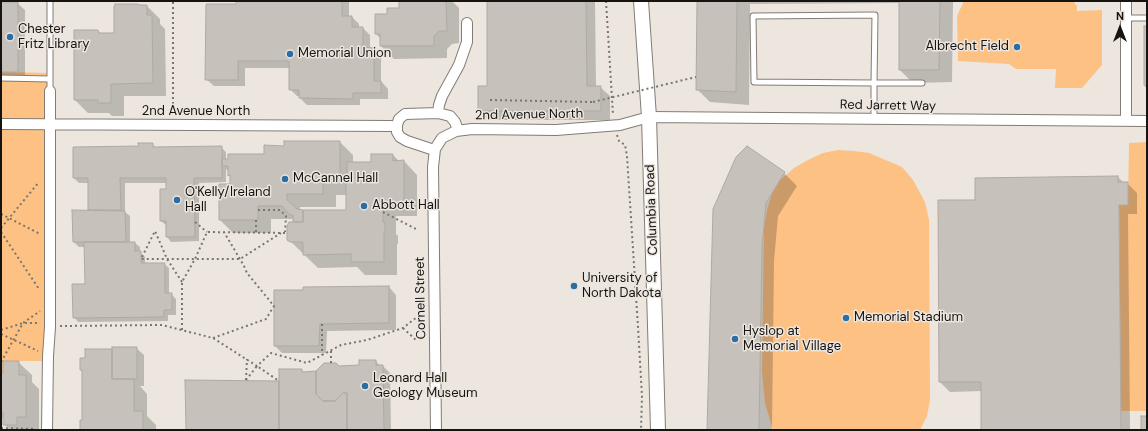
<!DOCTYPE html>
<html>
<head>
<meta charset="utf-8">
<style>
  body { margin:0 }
  #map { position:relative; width:1148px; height:431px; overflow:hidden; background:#ece6df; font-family:"DM Sans",sans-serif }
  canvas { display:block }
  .frame { position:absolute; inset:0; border:2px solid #161311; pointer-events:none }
  .north { position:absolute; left:1100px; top:8px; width:40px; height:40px; -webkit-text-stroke:3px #ece6df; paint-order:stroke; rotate:0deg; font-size:11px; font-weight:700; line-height:16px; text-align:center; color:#161311 }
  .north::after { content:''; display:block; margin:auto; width:14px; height:18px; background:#161311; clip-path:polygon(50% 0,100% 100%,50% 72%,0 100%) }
</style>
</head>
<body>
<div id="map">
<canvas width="1148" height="431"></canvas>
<div class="frame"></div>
<div class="north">N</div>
</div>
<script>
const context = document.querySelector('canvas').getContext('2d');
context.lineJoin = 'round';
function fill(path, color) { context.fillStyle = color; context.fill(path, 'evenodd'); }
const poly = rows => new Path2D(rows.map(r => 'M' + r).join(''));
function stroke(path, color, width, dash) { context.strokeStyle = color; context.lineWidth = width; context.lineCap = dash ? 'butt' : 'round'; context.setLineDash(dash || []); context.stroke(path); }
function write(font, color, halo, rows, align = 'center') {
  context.font = font + ' "DM Sans",sans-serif'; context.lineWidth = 3; context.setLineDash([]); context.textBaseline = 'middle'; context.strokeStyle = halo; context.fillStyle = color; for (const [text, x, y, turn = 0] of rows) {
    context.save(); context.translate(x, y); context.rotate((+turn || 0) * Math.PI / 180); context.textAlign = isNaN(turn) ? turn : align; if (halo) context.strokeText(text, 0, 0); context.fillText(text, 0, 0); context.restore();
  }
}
fill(poly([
  [964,1,1073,1,1077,6,1077,11,1102,10,1102,65,1082,88,1055,88,1056,69,1016,69,1009,64,958,61,957,16],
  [1,72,50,73,48,361,3,361,3,373,1,373],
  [1147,142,1147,411,1121,411,1119,205,1128,205,1129,143],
  [838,150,854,151,869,153,902,167,913,180,925,202,929,220,930,400,927,416,920,430,773,430,765,403,762,371,764,228,767,210,772,194,778,182,794,168,808,160,823,153]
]), '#fdc183');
fill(poly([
  [237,1,349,1,349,17,352,17,359,24,359,28,363,28,370,35,370,49,373,49,381,56,381,81,388,89,388,99,360,99,360,105,307,105,300,98,300,96,297,96,290,89,290,68,245,68,245,86,214,86,206,79,237,5],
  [412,1,452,1,459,8,459,43,452,44,447,49,447,58,394,59,381,46,381,39,376,34,388,15],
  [488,1,595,1,596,87,600,87,610,96,610,120,489,120,479,111,488,87],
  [698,1,953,1,952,82,913,83,900,70,900,3,750,4,749,105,710,102,697,89],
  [1,3,17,3,25,10,25,79,1,79],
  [147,6,160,19,160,24,165,29,166,96,124,96,124,116,112,116,109,113,88,113,75,100,98,31,101,34,115,34],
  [285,142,340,142,353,155,353,163,372,163,393,155,400,162,404,161,417,175,417,216,396,216,396,234,398,236,398,244,397,244,397,275,365,275,357,267,318,268,288,239,294,223,294,219,271,219,271,233,233,233,220,220,220,185,231,185,231,177,229,175,229,172,226,169,226,182,199,183,199,241,171,242,167,237,167,226,161,221,167,190,167,183,125,183,125,212,130,216,130,243,135,243,140,247,140,252,145,257,145,264,164,264,169,268,169,294,171,294,176,299,176,315,168,315,168,321,78,322,74,317,86,285,85,247,79,247,74,242,89,211,89,183,79,183,74,178,140,147,152,144,156,148,221,147,226,152,226,160,265,155,285,147],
  [336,195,347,195,347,211,300,210,300,207,336,207],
  [784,173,797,186,778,216,774,261,772,430,708,430,714,209],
  [1118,177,1124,183,1127,183,1137,193,1137,214,1128,214,1130,430,982,430,982,391,950,392,940,382,939,201,976,201],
  [389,287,396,295,396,330,327,331,326,353,282,353,275,346,275,291,304,291],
  [136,348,144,355,144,386,140,386,147,394,147,416,156,425,156,430,81,430,83,421,83,372,81,370,81,359,86,359,113,350],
  [375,360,380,366,383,366,390,373,391,430,187,430,302,370,304,373,316,372,338,367,360,366],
  [18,362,32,375,32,382,39,389,39,430,10,430,4,424,4,419,1,416,1,374,4,374]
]), '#0003');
const building = poly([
  [236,1,342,1,342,16,352,16,352,27,363,27,363,47,374,48,374,81,381,81,381,93,353,93,353,99,299,98,299,90,289,90,289,61,238,61,238,80,205,80,206,4,236,4,236,1],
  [399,1,446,1,447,31,439,31,434,36,434,46,380,46,380,34,375,34,375,14,387,14,387,8,399,8,399,1],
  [487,1,586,1,587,86,601,86,601,111,478,111,478,86,487,86,487,1],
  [697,1,737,1,736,92,696,90,697,1],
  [899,1,940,1,939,70,899,70,899,1],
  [1,2,18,2,18,72,1,72,1,2],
  [115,4,138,4,140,5,147,5,147,15,152,15,153,83,111,84,111,103,98,103,98,100,74,100,74,30,98,30,99,33,114,33,114,6,115,6,115,4],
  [1144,26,1147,26,1147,88,1144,85,1144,26],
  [284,141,340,141,340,182,323,182,323,194,287,194,287,200,297,209,303,210,303,222,293,222,293,215,290,215,282,206,258,206,258,220,219,220,219,184,230,184,230,175,228,176,228,166,222,166,222,159,228,159,228,154,264,154,264,145,284,146,284,141],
  [138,143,153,143,153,147,222,146,222,178,194,178,195,237,166,237,166,221,160,221,160,189,166,189,166,178,120,178,121,210,88,210,88,178,73,178,73,147,139,146,138,143],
  [747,146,785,172,766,203,762,247,759,430,707,430,713,209,736,157,747,146],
  [371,154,393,154,393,161,404,160,404,203,383,203,383,222,385,222,385,231,384,231,384,262,351,262,351,254,303,255,303,242,290,242,287,240,287,226,289,222,303,222,303,210,346,210,346,173,347,173,347,162,371,162,371,154],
  [1118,176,1118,182,1128,182,1128,205,1119,205,1121,430,981,430,981,382,939,382,938,200,975,200,975,178,1118,176],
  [72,210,125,211,126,242,73,242,72,210],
  [84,242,135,242,135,251,141,251,141,263,165,263,165,293,172,293,172,310,164,310,164,317,73,318,72,284,85,284,84,242],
  [389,286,389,323,320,324,319,346,274,346,274,290,303,290,303,287,389,286],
  [112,347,137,347,137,379,112,379,112,347],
  [85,349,112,349,112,379,134,379,134,411,143,411,143,430,80,430,80,420,82,420,82,370,80,370,80,358,85,358,85,349],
  [359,360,376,360,376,365,383,365,384,430,347,430,347,393,343,393,335,401,323,401,316,394,316,371,324,363,336,363,339,366,359,365,359,360],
  [3,361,19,361,19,375,26,375,26,417,17,417,17,425,3,425,3,413,1,413,1,373,3,373,3,361],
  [279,369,302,369,302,372,316,371,316,394,323,401,335,401,343,393,347,393,347,430,279,430,279,369],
  [185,380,279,381,279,430,186,430,185,380],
  [1141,416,1147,416,1147,430,1141,430,1141,416]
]);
fill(building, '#c7c1bb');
stroke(building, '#afa9a3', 1);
const lane = poly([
  [1125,18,1147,18],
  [1,78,50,79],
  [50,91,50,1],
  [874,119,874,83,875,15,753,16,754,82,874,83,922,83]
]);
const street = poly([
  [1126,1,1126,121],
  [438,113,439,105,442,96,459,65,467,42,467,23],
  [1,124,391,126],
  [434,150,407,141,400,137,397,132,397,125,399,119,405,114,438,113,450,116,455,122,458,130],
  [47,430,48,356,50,327,50,91],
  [436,430,433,167,435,149,442,138,456,131,472,129,556,130,620,125,649,117,1147,121]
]);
const secondary = poly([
  [641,1,649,117,658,430]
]);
stroke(lane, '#827c76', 7);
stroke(street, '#827c76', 12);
stroke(secondary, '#827c76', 16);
stroke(poly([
  [606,1,613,115],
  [490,100,593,102],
  [173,114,173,1],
  [617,135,619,141,625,145,627,156,638,327,642,396,641,430],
  [258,210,280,210,286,216,285,232],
  [383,212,416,229],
  [1,214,40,234],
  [256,220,256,233],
  [195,222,207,232],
  [1,228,39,182],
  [1,232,39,289],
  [182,282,167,259,155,231,141,259,240,259,281,233],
  [322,324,322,355],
  [60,326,162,325,213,338,257,366,271,353,307,363,341,345,367,340,403,328,417,317],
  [403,328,417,341],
  [1,330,23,323,40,323],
  [182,330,182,282,195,259,207,232,287,233],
  [1,334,38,351],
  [213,338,266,319,274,306,247,273,244,266,224,232],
  [1,362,23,323,40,311],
  [331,363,331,351],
  [246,380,257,366,279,381],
  [246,380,247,359],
  [1,428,36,429]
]), '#797570', 2, [2, 3]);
stroke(lane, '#fff', 5);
stroke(street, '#fff', 10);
stroke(secondary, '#fff', 14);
stroke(poly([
  [593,102,696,77]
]), '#797570', 2, [2, 3]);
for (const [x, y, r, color] of [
  [10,37,4,"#2c6ea3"],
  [1017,47,4,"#2c6ea3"],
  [290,54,4,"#2c6ea3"],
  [285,179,4,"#2c6ea3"],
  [177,200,4,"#2c6ea3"],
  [364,206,4,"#2c6ea3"],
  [574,286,4,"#2c6ea3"],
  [846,318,4,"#2c6ea3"],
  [735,339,4,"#2c6ea3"],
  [365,386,4,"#2c6ea3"]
]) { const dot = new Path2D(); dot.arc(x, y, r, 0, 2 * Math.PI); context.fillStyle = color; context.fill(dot); stroke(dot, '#ece6df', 1.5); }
write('13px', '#161311', '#ece6df', [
  ["Chester",18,30],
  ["Fritz Library",18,45],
  ["Albrecht Field",1009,47,"right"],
  ["Memorial Union",298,54],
  ["McCannel Hall",293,179],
  ["O'Kelly/Ireland",185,193],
  ["Hall",185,208],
  ["Abbott Hall",372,206],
  ["University of",582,279],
  ["North Dakota",582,294],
  ["Memorial Stadium",854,318],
  ["Hyslop at",743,332],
  ["Memorial Village",743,347],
  ["Leonard Hall",373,379],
  ["Geology Museum",373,394]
], 'left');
write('13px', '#161311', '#ece6df', [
  ["Red Jarrett Way",888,106,1],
  ["2nd Avenue North",196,112],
  ["2nd Avenue North",529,115,-1],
  ["Columbia Road",652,210,-92],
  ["Cornell Street",421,298,-91]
]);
</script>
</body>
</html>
